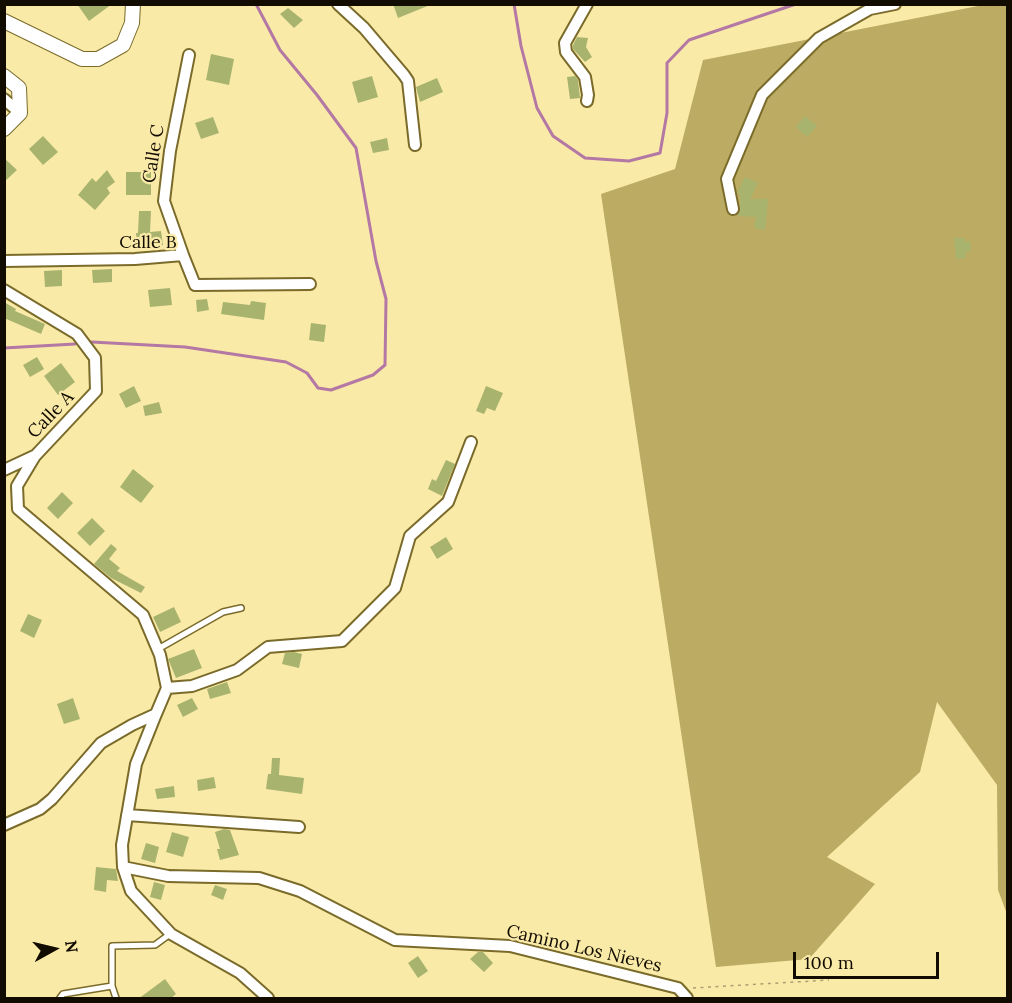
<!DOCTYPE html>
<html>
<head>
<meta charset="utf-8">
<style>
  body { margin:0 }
  #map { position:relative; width:1012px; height:1003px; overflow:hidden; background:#faeaa8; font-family:Lora,serif }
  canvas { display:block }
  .frame { position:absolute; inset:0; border:6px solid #110b00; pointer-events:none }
  .north { position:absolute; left:24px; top:919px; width:60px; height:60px; -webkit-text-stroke:4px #faeaa8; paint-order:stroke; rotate:82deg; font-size:16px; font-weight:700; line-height:24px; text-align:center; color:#110b00 }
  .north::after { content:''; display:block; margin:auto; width:21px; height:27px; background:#110b00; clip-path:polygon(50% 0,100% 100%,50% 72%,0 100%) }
  .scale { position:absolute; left:793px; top:952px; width:146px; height:27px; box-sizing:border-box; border:3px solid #110b00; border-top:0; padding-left:8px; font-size:18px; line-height:21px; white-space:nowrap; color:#110b00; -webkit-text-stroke:4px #faeaa8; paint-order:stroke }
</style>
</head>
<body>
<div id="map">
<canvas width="1012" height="1003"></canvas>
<div class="frame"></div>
<div class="north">N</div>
<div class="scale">100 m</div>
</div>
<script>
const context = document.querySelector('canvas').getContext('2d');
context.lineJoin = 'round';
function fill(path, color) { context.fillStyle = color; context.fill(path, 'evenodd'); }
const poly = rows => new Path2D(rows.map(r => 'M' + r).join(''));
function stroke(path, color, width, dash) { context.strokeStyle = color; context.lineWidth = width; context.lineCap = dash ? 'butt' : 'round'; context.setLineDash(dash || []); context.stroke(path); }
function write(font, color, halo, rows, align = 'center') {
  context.font = font + ' Lora,serif'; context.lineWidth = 4.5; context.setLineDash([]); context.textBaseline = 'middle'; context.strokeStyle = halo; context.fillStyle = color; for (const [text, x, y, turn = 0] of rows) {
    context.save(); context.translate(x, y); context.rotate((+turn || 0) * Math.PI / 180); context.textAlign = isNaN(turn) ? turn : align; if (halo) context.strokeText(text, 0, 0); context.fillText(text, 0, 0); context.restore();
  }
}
fill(poly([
  [983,5,1007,6,1007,914,998,890,997,785,937,702,920,772,827,857,875,884,809,959,716,967,601,194,675,169,703,60]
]), '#bbab63');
stroke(poly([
  [514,4,521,46,537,108,553,136,585,158,629,161,660,153,667,113,667,63,689,40,796,4],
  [92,342,185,347,286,362,307,373,318,388,331,390,373,375,385,365,386,299,376,261,356,148,317,95,280,50,256,4],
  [4,348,75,344]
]), '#b378a4', 3);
fill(poly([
  [77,4,112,4,89,21],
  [393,4,430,4,430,5,398,18],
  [288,8,303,20,294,28,280,14],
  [577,37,588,38,586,47,592,57,585,62,573,49,573,45],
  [211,54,234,59,229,85,206,80],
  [372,76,378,97,358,103,352,82],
  [575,76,578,80,580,98,570,99,567,77],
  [437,78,443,92,420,102,416,87],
  [805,116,817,126,807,137,796,127],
  [213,117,219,133,201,139,195,123],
  [43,136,58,152,43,165,29,149],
  [387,138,389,150,373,153,370,142],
  [4,158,17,170,4,182],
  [107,170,115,182,107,188,110,193,95,210,78,195,92,178,96,182],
  [126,172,151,172,151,195,126,195],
  [745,177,758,183,750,199,768,199,765,230,754,228,756,217,738,216,740,211,740,194,737,193],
  [139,211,151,211,150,232,161,231,163,245,137,247,136,233,138,233],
  [954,238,965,238,965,242,970,241,971,251,965,252,966,258,956,259],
  [112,269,112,282,93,283,92,270],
  [62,270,62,286,45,287,44,271],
  [170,288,172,305,150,307,148,290],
  [207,299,209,310,197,312,196,300],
  [251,301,266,303,264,320,221,314,223,302,250,305],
  [4,302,16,309,15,311,45,324,41,334,4,318],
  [311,323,326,325,324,342,309,340],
  [37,357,44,369,30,377,23,365],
  [61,363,75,382,58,395,44,376],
  [134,386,141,401,126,408,119,394],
  [486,386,503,393,495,411,487,408,484,414,476,411],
  [159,402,162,413,145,416,143,406],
  [446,460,455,464,442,496,428,489,432,479,436,481],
  [133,469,154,486,141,503,120,487],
  [62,492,73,503,58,519,47,508],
  [92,518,105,531,90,546,77,533],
  [446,537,453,549,437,559,430,547],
  [111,544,117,549,109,559,120,568,117,571,145,587,141,593,111,578,94,564],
  [174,607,181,622,160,632,153,617],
  [28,614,42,620,34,638,20,631],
  [194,649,202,668,176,678,168,659],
  [294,652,302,654,299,668,282,664,285,653],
  [227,682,231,693,210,699,207,689],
  [73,698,80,719,64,724,57,704],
  [192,698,198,709,183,717,177,705],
  [272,758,280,758,279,775,304,778,302,794,266,789,268,774,271,774],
  [214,777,216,788,198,791,197,780],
  [174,786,175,797,157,799,155,789],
  [224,829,230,830,239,855,220,860,217,849,220,849,215,832],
  [172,832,189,837,183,857,166,852],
  [146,843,159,847,155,863,141,859],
  [96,867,116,869,118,881,107,880,106,892,94,890],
  [154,882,165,885,161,900,150,897],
  [215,885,227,889,223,900,211,895],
  [478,952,483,952,493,963,484,972,470,959],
  [418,956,428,971,418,978,408,963],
  [165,979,176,994,170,999,138,999]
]), '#a8b46e');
const service = poly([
  [158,649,223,612,241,608],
  [60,998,63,994,112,986],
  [116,998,112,986,112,946,155,945,170,934]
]);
const minor = poly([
  [338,4,364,28,404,75,408,81,415,145],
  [4,99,20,113],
  [587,101,588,95,585,77,566,52,565,43,587,4],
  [733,209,727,179,762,95,819,38,870,9,895,4],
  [183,255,164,201,170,151,189,55],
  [4,261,135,259,183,255,195,285,310,284],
  [4,290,77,334,95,358,96,391,35,456,17,486,18,509,143,615,160,655,167,688],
  [4,470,34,456],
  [167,688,192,686,237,670,268,647,342,641,395,588,410,536,448,502,471,442],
  [156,714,136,764,122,845,123,867,131,891,171,934,240,973,268,998],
  [127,815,299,827],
  [4,825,40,809,52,799,101,743,132,725,156,714,167,688],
  [123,867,168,876,259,878,300,891,395,940,510,946,678,988,687,998]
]);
const tertiary = poly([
  [4,21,82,59,98,59,123,45,132,23,133,4],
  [4,76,19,88,20,113,4,129]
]);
stroke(service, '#7a6b2b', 8);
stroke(minor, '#7a6b2b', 14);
stroke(tertiary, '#7a6b2b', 16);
stroke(poly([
  [693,988,829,980]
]), '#ac9f6f', 1.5, [3, 4.5]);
stroke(service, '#fff', 5);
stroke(minor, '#fff', 10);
stroke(tertiary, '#fff', 14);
write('18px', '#110b00', '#faeaa8', [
  ["Calle C",154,154,-81],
  ["Calle B",148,243],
  ["Calle A",51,415,-46],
  ["Camino Los Nieves",584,949,13]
]);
</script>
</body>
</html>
